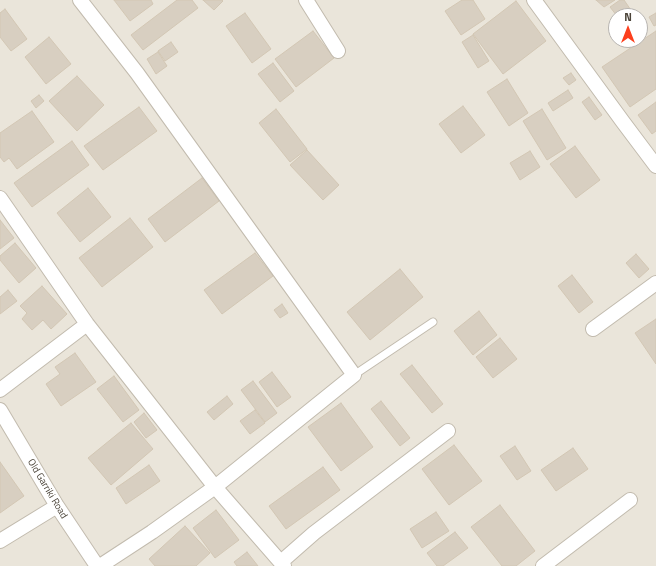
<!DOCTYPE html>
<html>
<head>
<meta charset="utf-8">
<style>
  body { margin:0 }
  #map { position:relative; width:656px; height:566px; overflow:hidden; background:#f6f3ec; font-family:"Titillium Web",sans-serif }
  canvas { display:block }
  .north { position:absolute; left:608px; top:8px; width:40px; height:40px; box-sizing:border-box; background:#fff; border:1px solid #b7b4b0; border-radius:50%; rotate:0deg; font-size:11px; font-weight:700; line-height:16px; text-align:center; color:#4b4439 }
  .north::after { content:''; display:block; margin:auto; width:14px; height:18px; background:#fc3f1d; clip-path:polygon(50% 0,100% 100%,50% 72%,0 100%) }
</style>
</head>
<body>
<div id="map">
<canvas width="656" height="566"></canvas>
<div class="north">N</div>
</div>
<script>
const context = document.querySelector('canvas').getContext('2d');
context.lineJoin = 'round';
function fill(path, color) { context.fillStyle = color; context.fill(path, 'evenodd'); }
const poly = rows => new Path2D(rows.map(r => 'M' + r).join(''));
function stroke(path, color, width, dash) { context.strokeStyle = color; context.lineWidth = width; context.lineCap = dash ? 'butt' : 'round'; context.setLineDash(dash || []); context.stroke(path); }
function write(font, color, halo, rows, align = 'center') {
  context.font = font + ' "Titillium Web",sans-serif'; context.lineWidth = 4; context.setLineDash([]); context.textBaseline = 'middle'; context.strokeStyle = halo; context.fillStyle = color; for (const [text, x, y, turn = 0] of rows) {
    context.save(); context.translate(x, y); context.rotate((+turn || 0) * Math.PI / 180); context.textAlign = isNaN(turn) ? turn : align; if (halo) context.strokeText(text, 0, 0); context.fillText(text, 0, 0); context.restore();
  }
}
fill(poly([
  [0,0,656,0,656,566,0,566],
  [616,16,640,16,640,40,616,40]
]), '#eae5da');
const building = poly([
  [114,0,151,0,153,4,130,21,114,0],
  [177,0,192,0,198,8,143,50,131,35,177,0],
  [203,0,222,0,223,1,214,10,203,0],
  [462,0,473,0,485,19,461,35,445,11,462,0],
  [596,0,615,0,604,7,596,0],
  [620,0,624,0,635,16,617,16,610,7,620,0],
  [516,1,546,41,503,74,473,34,516,1],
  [5,9,27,39,11,51,0,37,0,13,5,9],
  [245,13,271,49,252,63,226,26,245,13],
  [656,13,656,25,654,26,649,17,656,13],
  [313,31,334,58,296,87,275,59,313,31],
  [656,31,656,89,630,107,602,67,656,31],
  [473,35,489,61,478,68,462,42,473,35],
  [49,37,71,64,46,84,25,57,49,37],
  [171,42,178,52,165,61,158,51,171,42],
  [158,52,167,66,156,74,147,59,158,52],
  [273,63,294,91,280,102,258,74,273,63],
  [571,73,576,80,569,85,563,78,571,73],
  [77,76,104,105,77,131,49,101,77,76],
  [507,79,528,113,509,126,487,92,507,79],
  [568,90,573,98,553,111,548,103,568,90],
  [39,95,44,101,36,108,31,101,39,95],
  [589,97,602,115,595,120,582,102,589,97],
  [656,102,656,131,652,134,638,115,656,102],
  [463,106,485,135,461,153,439,124,463,106],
  [139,107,157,131,103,170,84,146,139,107],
  [276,109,307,149,290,162,259,123,276,109],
  [542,109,566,148,547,160,523,121,542,109],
  [32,111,54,142,17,169,9,158,4,162,0,157,0,133,32,111],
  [72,141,89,165,32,207,14,183,72,141],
  [575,146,600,180,576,198,550,164,575,146],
  [307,150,339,185,323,200,290,165,307,150],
  [530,151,540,167,520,180,510,163,530,151],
  [202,178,219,201,165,242,148,219,202,178],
  [88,188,111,217,80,242,57,213,88,188],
  [130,218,153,247,102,287,79,258,130,218],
  [0,220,14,238,0,249,0,220],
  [15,243,36,268,19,283,0,260,0,256,15,243],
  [255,253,273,276,222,314,204,290,255,253],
  [636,254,649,269,639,278,626,263,636,254],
  [400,269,423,297,370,340,347,312,400,269],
  [572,275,593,302,579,313,558,286,572,275],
  [42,286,67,314,51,329,43,320,32,330,22,319,27,313,20,306,42,286],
  [8,290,17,301,0,314,0,297,8,290],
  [282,304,288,313,280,318,274,310,282,304],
  [479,311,497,335,473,355,454,331,479,311],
  [656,319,656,364,635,333,656,319],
  [500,338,517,359,493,378,476,357,500,338],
  [75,353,96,382,61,406,46,384,60,374,55,367,75,353],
  [412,365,443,404,432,413,400,374,412,365],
  [272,372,291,397,277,407,259,382,272,372],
  [114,376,139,410,123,422,97,389,114,376],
  [253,381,277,413,265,422,241,390,253,381],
  [227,396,233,404,214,420,207,412,227,396],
  [381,401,410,438,400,446,371,409,381,401],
  [341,403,373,447,341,471,308,427,341,403],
  [255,410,265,423,250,434,240,421,255,410],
  [144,413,157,430,146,438,134,422,144,413],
  [131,423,153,449,111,485,88,458,131,423],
  [454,445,482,481,449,505,422,469,454,445],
  [515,446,531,471,517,480,500,456,515,446],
  [573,448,588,469,556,491,541,470,573,448],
  [0,462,24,496,0,513,0,462],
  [149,465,160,481,126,504,116,488,149,465],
  [323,467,340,490,286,529,269,506,323,467],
  [500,505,535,551,516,566,502,566,471,527,500,505],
  [216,510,239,540,215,558,193,528,216,510],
  [436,512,449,531,422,548,410,529,436,512],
  [185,526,210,553,196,566,155,566,149,559,185,526],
  [455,532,468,548,443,566,437,566,427,553,455,532],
  [247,552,258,566,237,566,234,562,247,552]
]);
fill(building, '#d8cfc1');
stroke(building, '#d3c7b4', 1);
const service = poly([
  [354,375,433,322]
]);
const minor = poly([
  [80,0,137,73,354,375,215,487,152,532,100,566],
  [306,0,338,51],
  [534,0,623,122,656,166],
  [0,198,87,324,215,487,284,566],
  [593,329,656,283],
  [0,390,87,324],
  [0,410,57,506,97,566],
  [0,541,57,506],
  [281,562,314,533,448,431],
  [543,566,630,500]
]);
stroke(service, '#c2bbae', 9);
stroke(minor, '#c2bbae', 16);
stroke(service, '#fff', 7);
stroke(minor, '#fff', 14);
write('10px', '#4b4439', '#fff', [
  ["Old Garriki Road",47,489,59]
]);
</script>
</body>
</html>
